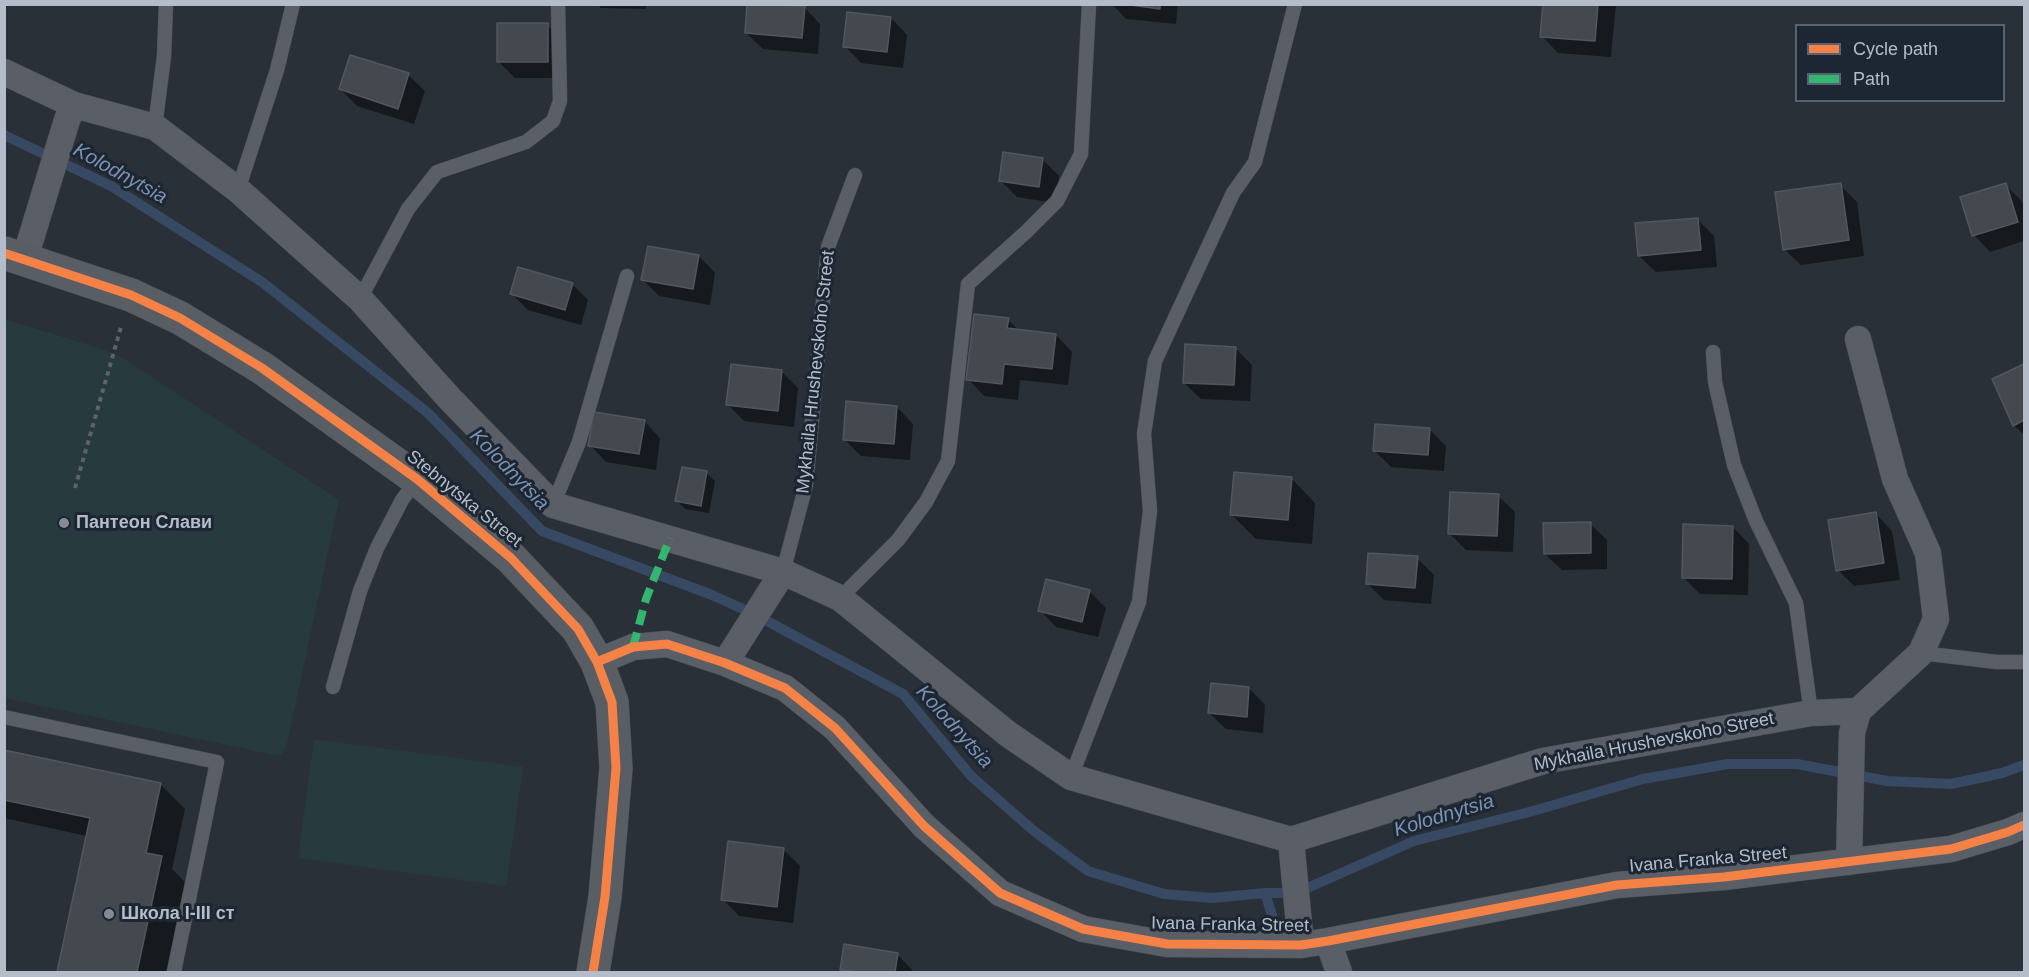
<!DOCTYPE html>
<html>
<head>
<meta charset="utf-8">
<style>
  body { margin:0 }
  #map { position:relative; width:2029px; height:977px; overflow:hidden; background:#2a3038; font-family:Arial,sans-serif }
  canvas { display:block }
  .frame { position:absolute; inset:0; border:6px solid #b4bcc9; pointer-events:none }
  .legend { position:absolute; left:1795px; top:24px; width:210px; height:78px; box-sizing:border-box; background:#1d2633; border:2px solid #59626f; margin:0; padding:8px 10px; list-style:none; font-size:18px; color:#b4bcc9 }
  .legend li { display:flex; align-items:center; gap:12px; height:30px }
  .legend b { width:30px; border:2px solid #59626f }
</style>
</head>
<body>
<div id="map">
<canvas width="2029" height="977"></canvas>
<div class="frame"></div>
<ul class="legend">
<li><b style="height:8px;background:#f48246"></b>Cycle path</li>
<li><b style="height:8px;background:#33b770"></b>Path</li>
</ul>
</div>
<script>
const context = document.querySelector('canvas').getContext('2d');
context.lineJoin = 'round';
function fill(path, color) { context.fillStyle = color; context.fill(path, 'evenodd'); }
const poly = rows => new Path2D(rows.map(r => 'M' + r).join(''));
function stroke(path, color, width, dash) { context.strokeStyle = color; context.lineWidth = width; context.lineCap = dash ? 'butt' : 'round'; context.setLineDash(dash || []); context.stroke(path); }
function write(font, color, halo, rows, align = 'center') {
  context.font = font + ' Arial,sans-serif'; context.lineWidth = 6; context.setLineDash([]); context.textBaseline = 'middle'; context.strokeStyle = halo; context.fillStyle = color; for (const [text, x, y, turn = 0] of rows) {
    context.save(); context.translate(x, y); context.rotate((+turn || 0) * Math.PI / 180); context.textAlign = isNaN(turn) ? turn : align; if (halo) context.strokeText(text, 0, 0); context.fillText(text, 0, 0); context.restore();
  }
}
fill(poly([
  [4,319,99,348,123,358,339,500,286,749,279,756,5,698],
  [314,739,523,767,506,886,298,858]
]), '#273a3e');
fill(poly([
  [597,4,646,4,646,9,601,8],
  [749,4,804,7,820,24,818,54,763,49,746,33],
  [1112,4,1178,4,1176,24,1126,19],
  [1544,4,1616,4,1611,57,1558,53,1542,36],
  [891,18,907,35,903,68,861,63,845,46],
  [547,25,564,42,564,78,515,78,498,61],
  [408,75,425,91,414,124,357,106,340,89],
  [1043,160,1059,176,1055,203,1017,197,1000,180],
  [1840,185,1857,202,1864,256,1801,265,1784,249],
  [2005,185,2022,201,2024,210,2024,241,1990,252,1974,235],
  [1697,219,1714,236,1717,267,1656,272,1639,256],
  [699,256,715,273,710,305,659,296,643,280],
  [572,284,588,300,581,325,528,310,512,294],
  [1008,320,1020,331,1056,335,1072,352,1068,385,1020,380,1018,400,984,396,968,379],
  [1235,348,1252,365,1250,401,1201,399,1184,383],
  [2024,366,2024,435,2014,425,1994,380],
  [782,372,798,388,794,427,744,421,728,405],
  [897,407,913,424,910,460,861,456,844,439],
  [644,421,660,438,656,470,606,462,590,445],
  [1429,429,1446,446,1444,471,1391,467,1375,451],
  [706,473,715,481,709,513,685,509,677,501],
  [1291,478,1315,503,1312,544,1256,539,1232,515],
  [1498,496,1515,512,1513,552,1466,550,1449,533],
  [1876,514,1892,531,1900,580,1854,586,1838,570],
  [1590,524,1607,540,1607,569,1562,570,1545,554],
  [1733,527,1749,544,1748,595,1700,594,1683,577],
  [1417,558,1434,575,1431,604,1384,600,1367,583],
  [1089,591,1106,608,1098,637,1056,627,1040,610],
  [1249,688,1265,705,1263,733,1226,729,1209,713],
  [4,752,160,784,185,809,172,869,185,882,166,972,59,972,87,836,4,818],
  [783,849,800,866,793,923,739,916,723,899],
  [897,954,914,972,845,972,842,969]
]), '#0007');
stroke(poly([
  [4,135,111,186,262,282,428,413,542,531,712,595,756,615,903,694,971,776,1034,831,1088,871,1164,894,1212,898,1265,893,1296,893,1414,841,1533,811,1643,779,1728,764,1797,764,1887,781,1951,784,2002,773,2024,765],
  [1265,893,1276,928]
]), '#384963', 10);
const building = poly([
  [747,4,805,6,802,38,745,33,747,4],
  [1123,4,1160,4,1160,9,1123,4],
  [1543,4,1598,4,1595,41,1540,37,1543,4],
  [847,12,891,17,887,52,843,47,847,12],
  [497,23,548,23,548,62,497,62,497,23],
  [350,55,409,73,398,109,339,89,350,55],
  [1003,152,1043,158,1039,187,999,181,1003,152],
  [1841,183,1849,240,1783,250,1775,192,1841,183],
  [2006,183,2018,222,1972,236,1960,197,2006,183],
  [1698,218,1701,250,1638,256,1635,223,1698,218],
  [648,246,699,255,693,289,641,280,648,246],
  [518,267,573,283,565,310,510,294,518,267],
  [974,314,1009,318,1007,328,1056,334,1052,369,1004,364,1002,384,966,380,974,314],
  [1185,344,1236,347,1234,385,1183,383,1185,344],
  [731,364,782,370,778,411,726,405,731,364],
  [2024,364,2024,420,2013,426,1992,379,2024,364],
  [846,401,897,406,894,444,843,440,846,401],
  [594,412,645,420,639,454,588,446,594,412],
  [1375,424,1430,428,1428,455,1373,451,1375,424],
  [682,467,707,471,701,506,675,501,682,467],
  [1234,472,1292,477,1288,520,1230,515,1234,472],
  [1450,492,1499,494,1497,536,1448,534,1450,492],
  [1876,512,1884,563,1836,571,1828,520,1876,512],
  [1591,522,1591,553,1544,554,1543,523,1591,522],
  [1683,524,1733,526,1732,579,1682,578,1683,524],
  [1368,553,1418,556,1415,588,1366,584,1368,553],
  [1046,579,1090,590,1082,622,1038,611,1046,579],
  [1211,683,1249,687,1247,717,1208,713,1211,683],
  [4,750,161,783,146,853,162,856,137,972,57,972,90,818,4,800,4,750],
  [728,841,784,848,777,907,721,900,728,841],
  [844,944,898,953,895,972,860,972,840,970,844,944]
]);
fill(building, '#444950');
stroke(building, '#52575f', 1.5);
const lane = poly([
  [155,127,164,56,166,4],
  [238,190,277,70,293,4],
  [360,299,408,209,437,172,526,142,553,121,560,101,558,4],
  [1713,352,1715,382,1734,465,1756,521,1796,603,1811,713],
  [553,505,579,442,627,276],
  [783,572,806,485,828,247,855,175],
  [840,598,898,540,926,502,948,461,968,284,1026,232,1057,201,1081,154,1089,4],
  [1921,653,1997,662,2024,662],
  [333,687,360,591,377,548,402,500,417,479],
  [4,717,217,762,174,972],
  [1071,777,1139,602,1150,511,1144,434,1155,361,1233,193,1255,162,1295,4]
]);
const street = poly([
  [4,72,74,105,155,127,238,190,360,299,450,399,553,505,783,572,840,598,1008,734,1071,777,1291,840],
  [25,258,67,120,74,105],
  [1858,339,1895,479,1928,553,1936,619,1921,653,1858,711],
  [597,662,633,647,667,644,725,663,785,688,835,728,924,826,1000,893,1083,929,1167,944,1301,945,1328,941,1617,885,1724,877,1951,849,2008,832,2024,825],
  [725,663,783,572],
  [1328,941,1339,972],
  [1301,945,1291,840,1543,761,1811,713,1858,711,1852,733,1849,862]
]);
const secondary = poly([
  [4,253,131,295,180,318,262,368,417,479,511,558,578,629,597,662,612,702,616,768,605,897,593,972]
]);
stroke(lane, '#484c53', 15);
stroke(street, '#484c53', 27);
stroke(secondary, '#484c53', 34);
stroke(poly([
  [75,488,121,327]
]), '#5d636a', 4, [4.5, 4.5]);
stroke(lane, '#5a5e66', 14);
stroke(street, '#5a5e66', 26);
stroke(secondary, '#595d64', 33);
stroke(poly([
  [633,647,646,599,670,538]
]), '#33b770', 8, [15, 8]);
stroke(poly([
  [4,253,131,295,180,318,262,368,417,479,511,558,578,629,597,662,612,702,616,768,605,897,593,972],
  [597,662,633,647,667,644,725,663,785,688,835,728,924,826,1000,893,1083,929,1167,944,1301,945,1328,941,1617,885,1724,877,1951,849,2008,832,2024,825]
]), '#f48246', 9);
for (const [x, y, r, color] of [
  [64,523,6,"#848b96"],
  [109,914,6,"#848b96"]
]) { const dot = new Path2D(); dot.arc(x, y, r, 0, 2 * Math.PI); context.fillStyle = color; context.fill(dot); stroke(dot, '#1d2633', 2); }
write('18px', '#b4bcc9', '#1d2633', [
  ["Mykhaila Hrushevskoho Street",816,372,-84],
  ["Stebnytska Street",464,499,39],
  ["Mykhaila Hrushevskoho Street",1654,742,-11],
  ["Ivana Franka Street",1708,860,-5],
  ["Ivana Franka Street",1230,925,1]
]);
write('bold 18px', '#b4bcc9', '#1d2633', [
  ["Пантеон Слави",76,523],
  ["Школа І-ІІІ ст",121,914]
], 'left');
write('italic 20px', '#7c92b1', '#1d2633', [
  ["Kolodnytsia",120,174,29],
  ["Kolodnytsia",509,470,46],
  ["Kolodnytsia",954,727,48],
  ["Kolodnytsia",1444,816,-17]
]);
</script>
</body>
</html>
